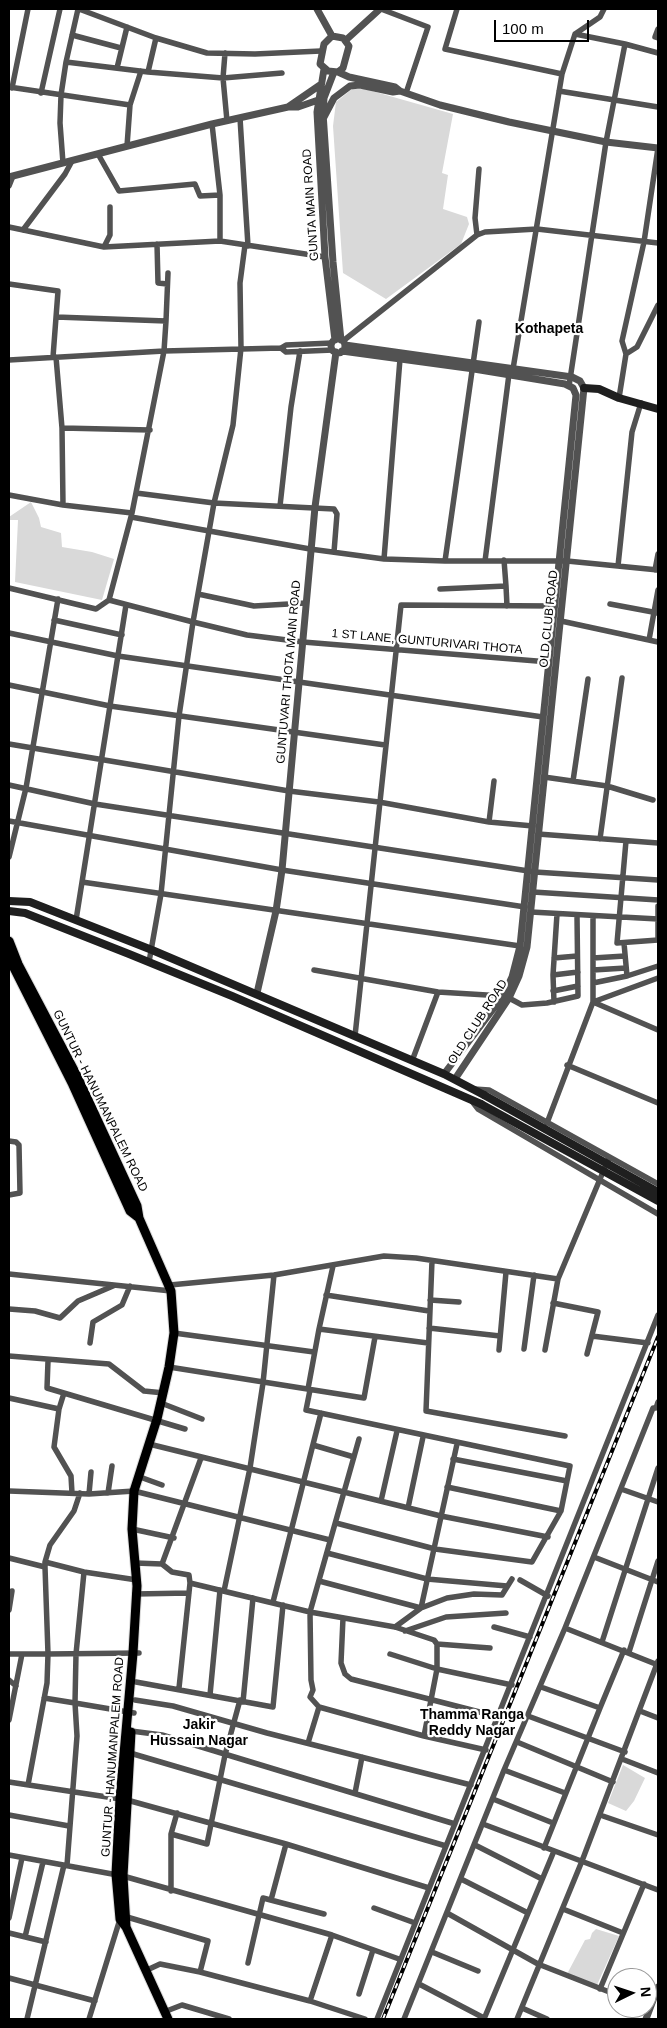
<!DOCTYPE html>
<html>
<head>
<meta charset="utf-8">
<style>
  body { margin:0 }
  #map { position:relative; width:667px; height:2028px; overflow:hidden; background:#fff; font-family:Arial,sans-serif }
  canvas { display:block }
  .frame { position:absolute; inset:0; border:10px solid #000; pointer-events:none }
  .north { position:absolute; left:607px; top:1968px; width:50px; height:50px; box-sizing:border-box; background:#fff; border:1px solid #999; border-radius:50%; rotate:86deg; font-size:14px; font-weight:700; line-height:20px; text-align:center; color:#000 }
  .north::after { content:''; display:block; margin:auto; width:18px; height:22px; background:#000; clip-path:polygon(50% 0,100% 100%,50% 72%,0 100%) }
  .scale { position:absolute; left:494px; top:20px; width:95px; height:22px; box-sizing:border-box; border:2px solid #000; border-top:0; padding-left:6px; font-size:15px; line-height:18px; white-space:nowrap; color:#000; -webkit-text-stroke:4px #fff; paint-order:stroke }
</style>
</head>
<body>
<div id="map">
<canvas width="667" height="2028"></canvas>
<div class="frame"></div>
<div class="north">N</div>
<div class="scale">100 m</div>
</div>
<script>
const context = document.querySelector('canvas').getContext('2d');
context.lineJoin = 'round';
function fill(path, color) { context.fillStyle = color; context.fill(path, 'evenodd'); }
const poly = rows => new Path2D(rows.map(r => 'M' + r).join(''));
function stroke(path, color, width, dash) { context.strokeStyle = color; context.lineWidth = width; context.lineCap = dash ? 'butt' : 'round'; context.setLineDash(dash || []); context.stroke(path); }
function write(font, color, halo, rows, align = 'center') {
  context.font = font + ' Arial,sans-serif'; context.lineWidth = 4.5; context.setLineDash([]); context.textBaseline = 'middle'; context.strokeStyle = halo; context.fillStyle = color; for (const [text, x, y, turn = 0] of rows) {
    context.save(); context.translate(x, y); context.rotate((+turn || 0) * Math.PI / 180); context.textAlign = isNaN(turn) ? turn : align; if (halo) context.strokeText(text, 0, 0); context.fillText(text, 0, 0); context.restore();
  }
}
fill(poly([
  [352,89,365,89,453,114,442,173,448,175,443,209,467,217,469,224,461,244,386,299,343,273,333,126,336,102],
  [31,502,39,518,41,527,61,533,62,547,92,552,114,559,102,600,15,582,18,520,9,520,9,517],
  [623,1765,645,1778,634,1801,626,1811,608,1803],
  [596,1929,619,1936,597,1985,567,1974,585,1940,590,1939,592,1933]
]), '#d9d9d9');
const primary = poly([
  [9,941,18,964,76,1074,137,1206,139,1218,171,1291,174,1333,169,1367,157,1419,134,1491,132,1529,137,1586,133,1653,120,1799,116,1874,120,1919,126,1927,168,2019],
  [9,958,72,1083,130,1211,139,1218],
  [126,1927,123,1876,131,1732]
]);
stroke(primary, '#dbdbdb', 11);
stroke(poly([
  [79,9,156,38,207,53,255,54,321,51],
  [381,9,428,27,406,93],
  [457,9,445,49,562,74],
  [658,29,655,37,658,38],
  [72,35,121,48],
  [625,44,658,53],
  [225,53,223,78,227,121],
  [66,62,148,72,223,78,282,73],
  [117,68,127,27],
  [148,72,156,38],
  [9,87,130,105,141,71],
  [12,88,28,9],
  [559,91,658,107],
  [41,93,60,9],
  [240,118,248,246],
  [212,124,220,195,220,241],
  [127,146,130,105],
  [98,154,119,191,195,184,200,196,220,195],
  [63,163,60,123,61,95,66,62,78,9],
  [9,186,13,176],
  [9,227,104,247,220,241,325,257],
  [23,230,65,174,72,161],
  [477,235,475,218,479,169],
  [157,244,158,283,167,284],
  [245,245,240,283,241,348,233,425,214,503,193,622,247,635,303,642,549,662],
  [104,247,110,235,110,207],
  [9,284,58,291,53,357],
  [166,321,168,273],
  [479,322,445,561,485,561],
  [343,341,477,235,485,232,537,229,658,243],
  [281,348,286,352,333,350],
  [626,354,637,347,658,305],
  [56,357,62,428,63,505],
  [9,360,164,351,281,348,286,345,332,343],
  [513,369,562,74,575,34,600,17,604,9],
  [509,374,485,561,567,561,658,570],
  [569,386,606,142,625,44,575,34],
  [619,398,626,354,622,341,644,242,658,148],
  [62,428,150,430],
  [136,493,214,503,334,509,337,514,334,552],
  [9,495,63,505,132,513],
  [280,506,291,407,300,351],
  [131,517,310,549,384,559,445,561],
  [384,559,400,359],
  [618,566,632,432,641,403],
  [655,570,658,554],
  [506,586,507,606],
  [9,588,96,609,109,600,132,513,164,351,166,321,56,317],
  [440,589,506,586,504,560],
  [198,594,254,606,306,603],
  [109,600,193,622,179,716,161,894,149,962],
  [610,604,658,613],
  [54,620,122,635],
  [561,621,658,642],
  [9,633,118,656,543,717],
  [649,640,658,590],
  [9,685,110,706,385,745],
  [9,744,289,791,379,802,489,822,533,826],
  [544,777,607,786,653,800],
  [573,781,588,679],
  [9,785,95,804,535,872,658,880],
  [9,821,282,870,525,907],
  [489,822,494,781],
  [538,834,658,843],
  [600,839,622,678],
  [626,841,617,943,658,940],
  [9,857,26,788,58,599],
  [82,882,520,946],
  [533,892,658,900],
  [531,912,658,919,658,940],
  [593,917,593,983,627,976,658,966],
  [658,919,658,906],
  [76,920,126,605],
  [624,943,627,976],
  [554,958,577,956],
  [593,958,625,956],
  [314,970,438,992,503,996],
  [593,970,626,968],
  [553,975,578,972],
  [593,983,593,1002,658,1030],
  [553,991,578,986],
  [509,998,522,1005,547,1003,578,996,577,916],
  [554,1002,553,975,557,914],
  [355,1036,401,605,555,606],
  [412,1061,438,992],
  [567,1065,658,1103],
  [474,1089,489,1090,658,1184],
  [471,1100,478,1109,658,1214],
  [547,1123,593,1002,658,978],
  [9,1141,16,1142,19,1145,20,1193,9,1195],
  [432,1261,426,1411,565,1436],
  [333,1266,319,1329,428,1343],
  [9,1274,171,1291],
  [170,1285,274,1275,384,1256,416,1258,558,1279],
  [326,1295,429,1311],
  [430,1300,459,1302],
  [553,1303,598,1312,587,1354],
  [9,1309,35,1311,60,1318,78,1301,113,1286],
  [429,1328,500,1336],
  [174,1333,314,1352],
  [592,1336,648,1343],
  [90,1343,93,1322,122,1305,130,1286],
  [524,1349,534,1275],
  [499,1350,506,1272],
  [545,1350,558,1279,608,1160],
  [9,1356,109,1364,144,1391,164,1393],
  [48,1361,47,1388,185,1429],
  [169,1367,364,1398,375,1337],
  [308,1389,319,1329],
  [310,1390,306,1410,570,1466,561,1511,532,1562,435,1549,336,1523],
  [9,1398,59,1409,54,1447,71,1476,72,1493],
  [161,1403,202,1419],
  [59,1409,64,1393],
  [149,1444,441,1516,548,1537],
  [313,1445,354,1457],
  [453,1459,567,1481],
  [140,1477,162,1485],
  [447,1487,561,1511],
  [621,1489,658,1502],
  [9,1491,89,1494,134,1491,330,1540],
  [80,1493,74,1511,50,1545,45,1562,84,1572,137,1580],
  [108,1493,112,1466],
  [89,1494,91,1472],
  [381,1501,397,1431],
  [408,1508,423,1437],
  [132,1529,174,1538],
  [327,1553,427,1579,507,1586],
  [594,1557,658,1582],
  [9,1558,45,1567,45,1564],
  [135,1563,162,1564,172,1572,189,1575,190,1583,179,1688],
  [162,1564,201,1458],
  [45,1567,48,1654,139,1653],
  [84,1572,76,1654,75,1703,134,1713],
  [520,1580,548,1596],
  [319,1581,421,1608,447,1598,474,1594,502,1595,512,1579],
  [190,1583,310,1612,395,1627,434,1640,437,1644,437,1669,424,1736],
  [224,1591,250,1468,263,1383,274,1275],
  [135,1594,189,1593],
  [273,1602,321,1413],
  [9,1610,12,1591],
  [343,1618,341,1663,345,1674,351,1679,499,1717],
  [395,1627,421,1608,457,1444],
  [494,1627,530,1637],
  [565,1628,658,1665],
  [405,1631,446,1617,506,1613],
  [602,1642,658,1468],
  [437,1644,490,1648],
  [629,1652,658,1561],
  [9,1654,48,1654,47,1683,28,1785],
  [390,1654,437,1669,512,1685],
  [9,1680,16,1686],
  [136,1682,273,1707,283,1605],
  [541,1687,600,1708,624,1650],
  [210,1695,220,1590],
  [44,1698,75,1703,77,1736,67,1865],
  [135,1700,173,1706,267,1733,471,1785],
  [243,1702,253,1598],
  [319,1707,310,1697,313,1690,311,1680,310,1612,359,1439],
  [640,1711,658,1718],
  [528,1716,625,1752],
  [9,1720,22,1654],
  [131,1731,162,1735,455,1824],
  [517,1742,613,1782],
  [308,1743,319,1707,424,1736,486,1750],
  [130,1753,446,1846],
  [622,1759,658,1773],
  [504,1770,565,1793],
  [9,1782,127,1800,286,1844,429,1888],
  [355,1793,362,1757],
  [493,1799,553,1823],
  [9,1815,69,1826],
  [600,1815,658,1835],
  [483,1824,658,1890],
  [171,1834,207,1844,225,1755,240,1700],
  [475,1845,542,1879],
  [544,1848,600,1708],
  [9,1855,123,1876,332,1935,399,1959],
  [461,1879,528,1913],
  [171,1891,171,1834,177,1813],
  [271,1900,286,1844],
  [374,1908,415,1923],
  [563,1909,623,1933],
  [447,1913,538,1964,617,1995],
  [9,1918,22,1858],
  [9,1933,46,1942],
  [25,1937,43,1862],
  [432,1952,478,1971],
  [248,1963,263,1898,324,1914],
  [145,1971,160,1964,200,1972,310,2001,365,2019],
  [9,1978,95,2001],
  [419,1984,484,2018],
  [600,1989,644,1884],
  [359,1994,373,1950],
  [310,2001,332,1935],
  [522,2008,547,2019],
  [164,2012,182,2005,229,2019],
  [27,2019,64,1865],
  [89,2019,120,1919,127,1917,208,1941,200,1972],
  [377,2019,658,1315],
  [404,2019,504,1770,565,1628,653,1408,656,1408,658,1402],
  [484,2019,554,1851],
  [517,2019,582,1861,658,1661]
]), '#525252', 5.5);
stroke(poly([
  [317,9,332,36],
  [332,36,343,38,349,46,343,68,338,72,328,71,320,64,324,44,332,36],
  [346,40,380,9],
  [324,69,317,112,325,257,335,340],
  [334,72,324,98,323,113,333,262,341,340],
  [338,72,349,77,395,87,400,91,440,105,509,122,606,142,658,148],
  [288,107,320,85],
  [324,117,334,98,350,86,360,85,393,92,400,91],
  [9,177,212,124,288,107,298,107,324,98],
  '331 346a7 7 0 1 1 14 0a7 7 0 1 1-14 0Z',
  [345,345,572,377,580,381,584,388,527,947,519,976,509,998,455,1079],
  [342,351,474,369,565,384,573,388,576,395,520,946,512,977,503,996,444,1074],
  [257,993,276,911,282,870,315,507,336,352],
  [646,2019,658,1987]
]), '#525252', 7);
stroke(poly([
  [584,388,599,389,619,398,658,409],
  [9,901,30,902,152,950,444,1074,484,1095],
  [9,911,25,913,129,954,232,996,481,1104]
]), '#1f1f1f', 8);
stroke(primary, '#000', 9);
const rail = poly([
  [383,2019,658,1337]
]);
stroke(rail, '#000', 4);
stroke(rail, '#fff', 2, [5.5]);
stroke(poly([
  [484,1095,658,1192],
  [481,1104,658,1201]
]), '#1f1f1f', 8);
write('12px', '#000', '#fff', [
  ["GUNTA MAIN ROAD",311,205,-94],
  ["OLD CLUB ROAD",549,619,-84],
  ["1 ST LANE, GUNTURIVARI THOTA",427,642,5],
  ["GUNTUVARI THOTA MAIN ROAD",289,672,-85],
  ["OLD CLUB ROAD",478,1022,-57],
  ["GUNTUR - HANUMANPALEM ROAD",100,1101,64],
  ["GUNTUR - HANUMANPALEM ROAD",113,1757,-86]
]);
write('bold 14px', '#000', '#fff', [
  ["Kothapeta",549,329],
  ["Thamma Ranga",472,1715],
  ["Reddy Nagar",472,1731],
  ["Jakir",199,1725],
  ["Hussain Nagar",199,1741]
]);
</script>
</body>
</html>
